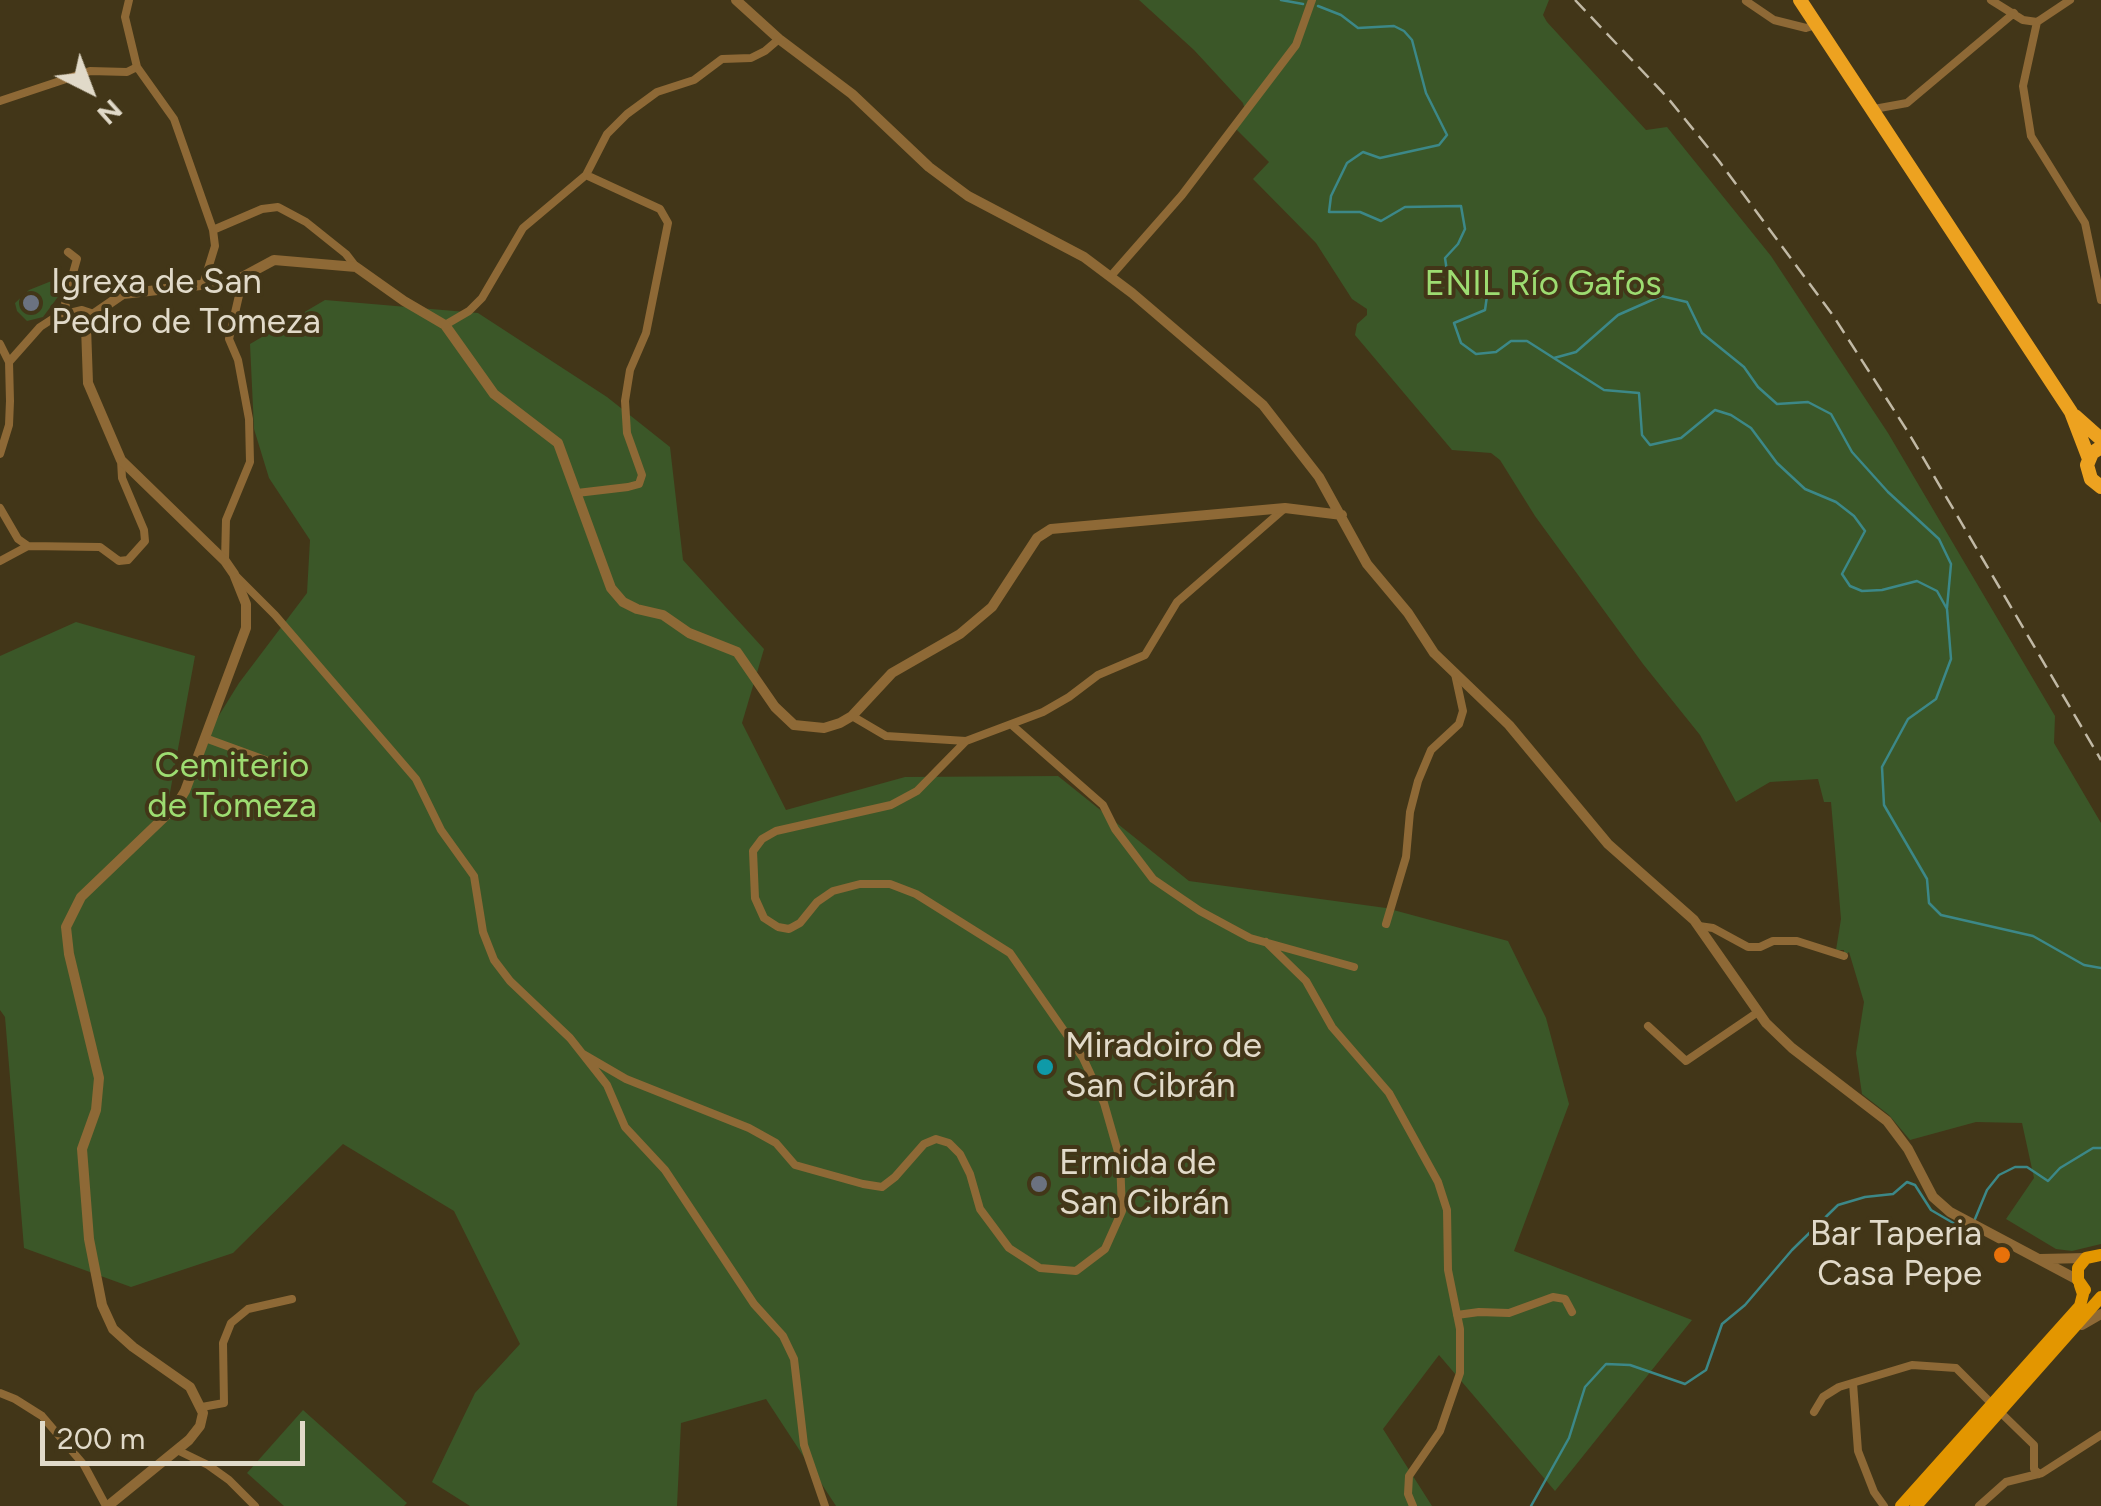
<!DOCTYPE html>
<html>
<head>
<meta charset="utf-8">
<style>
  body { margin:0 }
  #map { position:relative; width:2101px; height:1506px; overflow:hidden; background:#423618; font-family:Figtree,sans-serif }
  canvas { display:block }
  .north { position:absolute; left:40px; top:40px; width:100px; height:100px; -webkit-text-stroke:8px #423618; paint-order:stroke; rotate:138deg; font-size:28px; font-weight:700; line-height:40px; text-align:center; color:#e1dac9 }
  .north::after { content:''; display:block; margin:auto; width:35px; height:45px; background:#e1dac9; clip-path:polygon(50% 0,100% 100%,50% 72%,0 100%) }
  .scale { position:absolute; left:40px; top:1421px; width:265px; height:45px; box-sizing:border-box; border:5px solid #e1dac9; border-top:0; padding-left:12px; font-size:30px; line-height:35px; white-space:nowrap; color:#e1dac9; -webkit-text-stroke:8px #423618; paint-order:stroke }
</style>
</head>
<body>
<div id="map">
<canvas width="2101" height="1506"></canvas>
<div class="north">N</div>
<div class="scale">200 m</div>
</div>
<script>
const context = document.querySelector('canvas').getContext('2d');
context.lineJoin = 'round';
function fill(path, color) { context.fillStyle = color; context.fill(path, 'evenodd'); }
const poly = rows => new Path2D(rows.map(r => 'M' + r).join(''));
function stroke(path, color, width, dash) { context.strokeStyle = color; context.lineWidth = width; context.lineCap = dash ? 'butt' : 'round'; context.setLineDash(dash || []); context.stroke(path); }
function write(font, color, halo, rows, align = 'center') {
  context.font = font + ' Figtree,sans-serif'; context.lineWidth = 8; context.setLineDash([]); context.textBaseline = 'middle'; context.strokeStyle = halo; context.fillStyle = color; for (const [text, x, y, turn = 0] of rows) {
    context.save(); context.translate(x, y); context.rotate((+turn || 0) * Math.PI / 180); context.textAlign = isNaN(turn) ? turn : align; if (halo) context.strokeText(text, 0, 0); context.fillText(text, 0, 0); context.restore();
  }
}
fill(poly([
  [1139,0,1549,0,1543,15,1547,22,1646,130,1667,127,1771,256,1888,433,2055,716,2054,743,2101,823,2101,1244,2072,1251,2056,1249,2006,1219,2034,1178,2022,1123,1976,1122,1910,1140,1889,1115,1862,1094,1856,1053,1864,1002,1849,952,1844,956,1844,950,1836,950,1841,919,1831,802,1824,802,1818,779,1770,782,1736,802,1700,735,1643,664,1535,516,1500,460,1491,453,1452,450,1355,335,1357,324,1367,315,1367,309,1352,299,1316,243,1253,179,1269,162,1236,129,1245,110,1243,103,1194,50],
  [54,280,63,290,43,317,27,321,17,311,15,303,29,290],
  [325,300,478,313,607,397,670,447,683,560,764,649,742,723,786,810,905,777,1058,776,1189,881,1386,908,1508,941,1546,1018,1569,1104,1514,1251,1692,1320,1555,1491,1439,1355,1383,1429,1432,1506,836,1506,766,1399,681,1423,677,1506,470,1506,432,1482,475,1393,520,1344,454,1211,343,1144,233,1253,131,1287,24,1248,5,1017,0,1010,0,656,76,622,195,656,169,798,183,805,209,740,205,738,239,683,307,593,310,540,269,478,254,429,250,344],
  [303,1410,407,1503,404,1506,284,1506,247,1473]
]), '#3b5728');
stroke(poly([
  [1281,0,1303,4],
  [1318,6,1341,15,1358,28,1394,26,1404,31,1412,40,1426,93,1447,135,1439,145,1380,158,1363,152,1347,163,1331,196,1329,212,1360,212,1381,221,1405,207,1461,206,1465,229,1458,244,1445,258,1448,278,1487,296,1485,310,1454,323,1461,343,1476,354,1496,352,1511,341,1527,341,1604,390,1639,393,1642,435,1650,445,1681,438,1715,410,1731,415,1751,428,1777,463,1805,489,1836,502,1854,516,1865,531,1842,574,1850,586,1862,591,1882,590,1917,581,1937,591,1947,609,1951,659,1936,699,1908,719,1882,767,1884,805,1927,879,1929,903,1941,915,2033,936,2084,965,2101,968],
  [1554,358,1576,352,1618,315,1661,296,1687,302,1702,333,1744,367,1758,387,1777,404,1808,402,1831,414,1852,452,1888,492,1939,539,1951,564,1947,608],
  [1975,1219,1987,1190,1999,1175,2015,1167,2027,1167,2048,1181,2060,1168,2093,1148,2101,1148],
  [1531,1506,1569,1438,1585,1387,1606,1364,1630,1365,1685,1384,1706,1370,1722,1324,1745,1305,1792,1250,1838,1205,1865,1197,1893,1194,1907,1182,1915,1185,1931,1210,1967,1231]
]), '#3c8888', 2.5);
stroke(poly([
  [129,0,125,17,137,67,174,119,213,230,215,246,203,285],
  [1991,0,2023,20,2037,22,2070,0],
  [1746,1,1774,20,1806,28,1816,25],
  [2037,22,2023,86,2031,136,2085,223,2101,300],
  [0,101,90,71,127,72,137,67],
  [1874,109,1907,103,2014,13],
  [213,230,262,209,278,207,306,222,346,254,356,267],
  [1110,277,1182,195,1296,45,1312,0],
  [67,314,65,301,77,259,68,252],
  [445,325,469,311,482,298,523,228,586,175,607,134,627,114,657,92,694,80,722,59,751,58,765,51,779,39],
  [0,344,9,362,10,401,9,425,0,454],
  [9,362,40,327,57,316,82,310,94,314],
  [577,493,628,487,639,484,642,475,627,433,625,401,630,370,646,333,668,223,660,209,586,175],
  [0,508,18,539,28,546],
  [0,561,28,546,100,547,119,561,128,560,145,541,144,530,122,478,121,460],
  [225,561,226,520,250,462,249,419,238,360,229,339,243,278],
  [237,577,275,615,416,779,441,830,474,876,483,932,494,960,510,981,570,1038,607,1085,625,1127,665,1170,754,1304,783,1336,794,1359,804,1445,825,1506],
  [852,716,886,736,966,741,1043,712,1069,697,1098,675,1145,655,1177,602,1285,508],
  [1013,726,1103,805,1115,829,1153,879,1200,911,1250,938,1354,967],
  [205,738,290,769],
  [1386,924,1406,857,1410,812,1418,781,1431,750,1459,724,1463,711,1455,674],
  [1699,926,1713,928,1748,947,1760,947,1773,941,1797,941,1844,956],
  [1266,942,1306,981,1332,1027,1389,1093,1438,1182,1447,1210,1448,1270,1460,1329,1460,1373,1440,1431,1409,1476,1408,1494,1413,1506],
  [1648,1026,1686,1061,1758,1012],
  [583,1054,626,1079,749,1128,776,1143,795,1165,863,1184,882,1187,895,1177,924,1144,936,1139,949,1143,960,1154,970,1174,980,1209,1009,1248,1040,1268,1076,1271,1105,1249,1122,1211,1120,1159,1104,1103,1083,1058,1010,953,916,894,890,884,860,884,833,891,817,902,800,923,789,929,778,927,764,918,755,898,753,851,762,839,776,831,891,805,917,791,966,741],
  [1457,1315,1479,1312,1509,1313,1553,1297,1565,1299,1572,1312],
  [1853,1383,1858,1451,1874,1492,1884,1506],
  [0,1393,15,1399,42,1416,84,1465,106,1506],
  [202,1407,224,1403,223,1343,231,1323,248,1309,292,1299],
  [1999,1411,2034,1445,2034,1469,2039,1474],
  [1814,1412,1823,1397,1839,1387,1912,1365,1956,1368,1992,1404],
  [177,1450,208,1465,229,1480,255,1506],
  [1979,1506,2006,1482,2042,1473,2101,1435]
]), '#8e6936', 8);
stroke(poly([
  [736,0,779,39,852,94,929,167,968,196,1084,257,1132,293,1263,405,1319,477,1367,564,1408,613,1434,653,1509,725,1608,844,1694,920,1766,1023,1792,1048,1887,1121,1908,1149,1933,1197,1950,1212,2078,1280],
  [2040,1259,2086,1258],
  [2082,1325,2101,1314],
  [108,1506,189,1440,200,1426,203,1413,190,1387,133,1347,113,1329,102,1305,89,1239,82,1149,96,1110,99,1078,69,954,66,927,81,897,176,806,185,791,246,628,246,604,234,574,225,561,121,460,88,383,86,327,94,314,123,294,235,281,274,260,356,267,404,301,445,325,494,394,558,443,611,588,623,602,637,609,663,615,689,633,737,652,775,707,794,725,824,728,840,723,852,716,892,673,960,634,992,607,1037,538,1051,529,1285,508,1342,515]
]), '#8e6936', 10);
stroke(poly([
  [2085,1290,2078,1280,2078,1268,2086,1258,2101,1255],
  [1901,1506,2080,1306,2083,1294,2080,1285],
  [1916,1506,2101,1297]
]), '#e39600', 12);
stroke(poly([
  [1800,0,2071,412,2089,459],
  [2075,416,2101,439],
  [2101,447,2092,453,2087,465,2091,479,2101,487]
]), '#eda220', 14);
stroke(poly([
  [1575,0,1667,97,1719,161,1832,314,1908,432,2101,760]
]), '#c1b9a5', 2.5, [15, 8]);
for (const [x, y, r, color] of [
  [31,303,10,"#6b7280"],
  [1045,1067,10,"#0f9aa8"],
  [1039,1184,10,"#6b7280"],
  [2002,1255,10,"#e8710a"]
]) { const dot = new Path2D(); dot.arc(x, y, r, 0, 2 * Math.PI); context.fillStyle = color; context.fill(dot); stroke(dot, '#423618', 4); }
write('35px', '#e1dac9', '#423618', [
  ["Igrexa de San",51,283],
  ["Pedro de Tomeza",51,323],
  ["Miradoiro de",1065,1047],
  ["San Cibrán",1065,1087],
  ["Ermida de",1059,1164],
  ["San Cibrán",1059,1204],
  ["Bar Taperia",1982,1235,"right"],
  ["Casa Pepe",1982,1275,"right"]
], 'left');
write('35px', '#9ddc71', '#423618', [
  ["ENIL Río Gafos",1543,285],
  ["Cemiterio",232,767],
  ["de Tomeza",232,807]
]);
</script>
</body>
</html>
